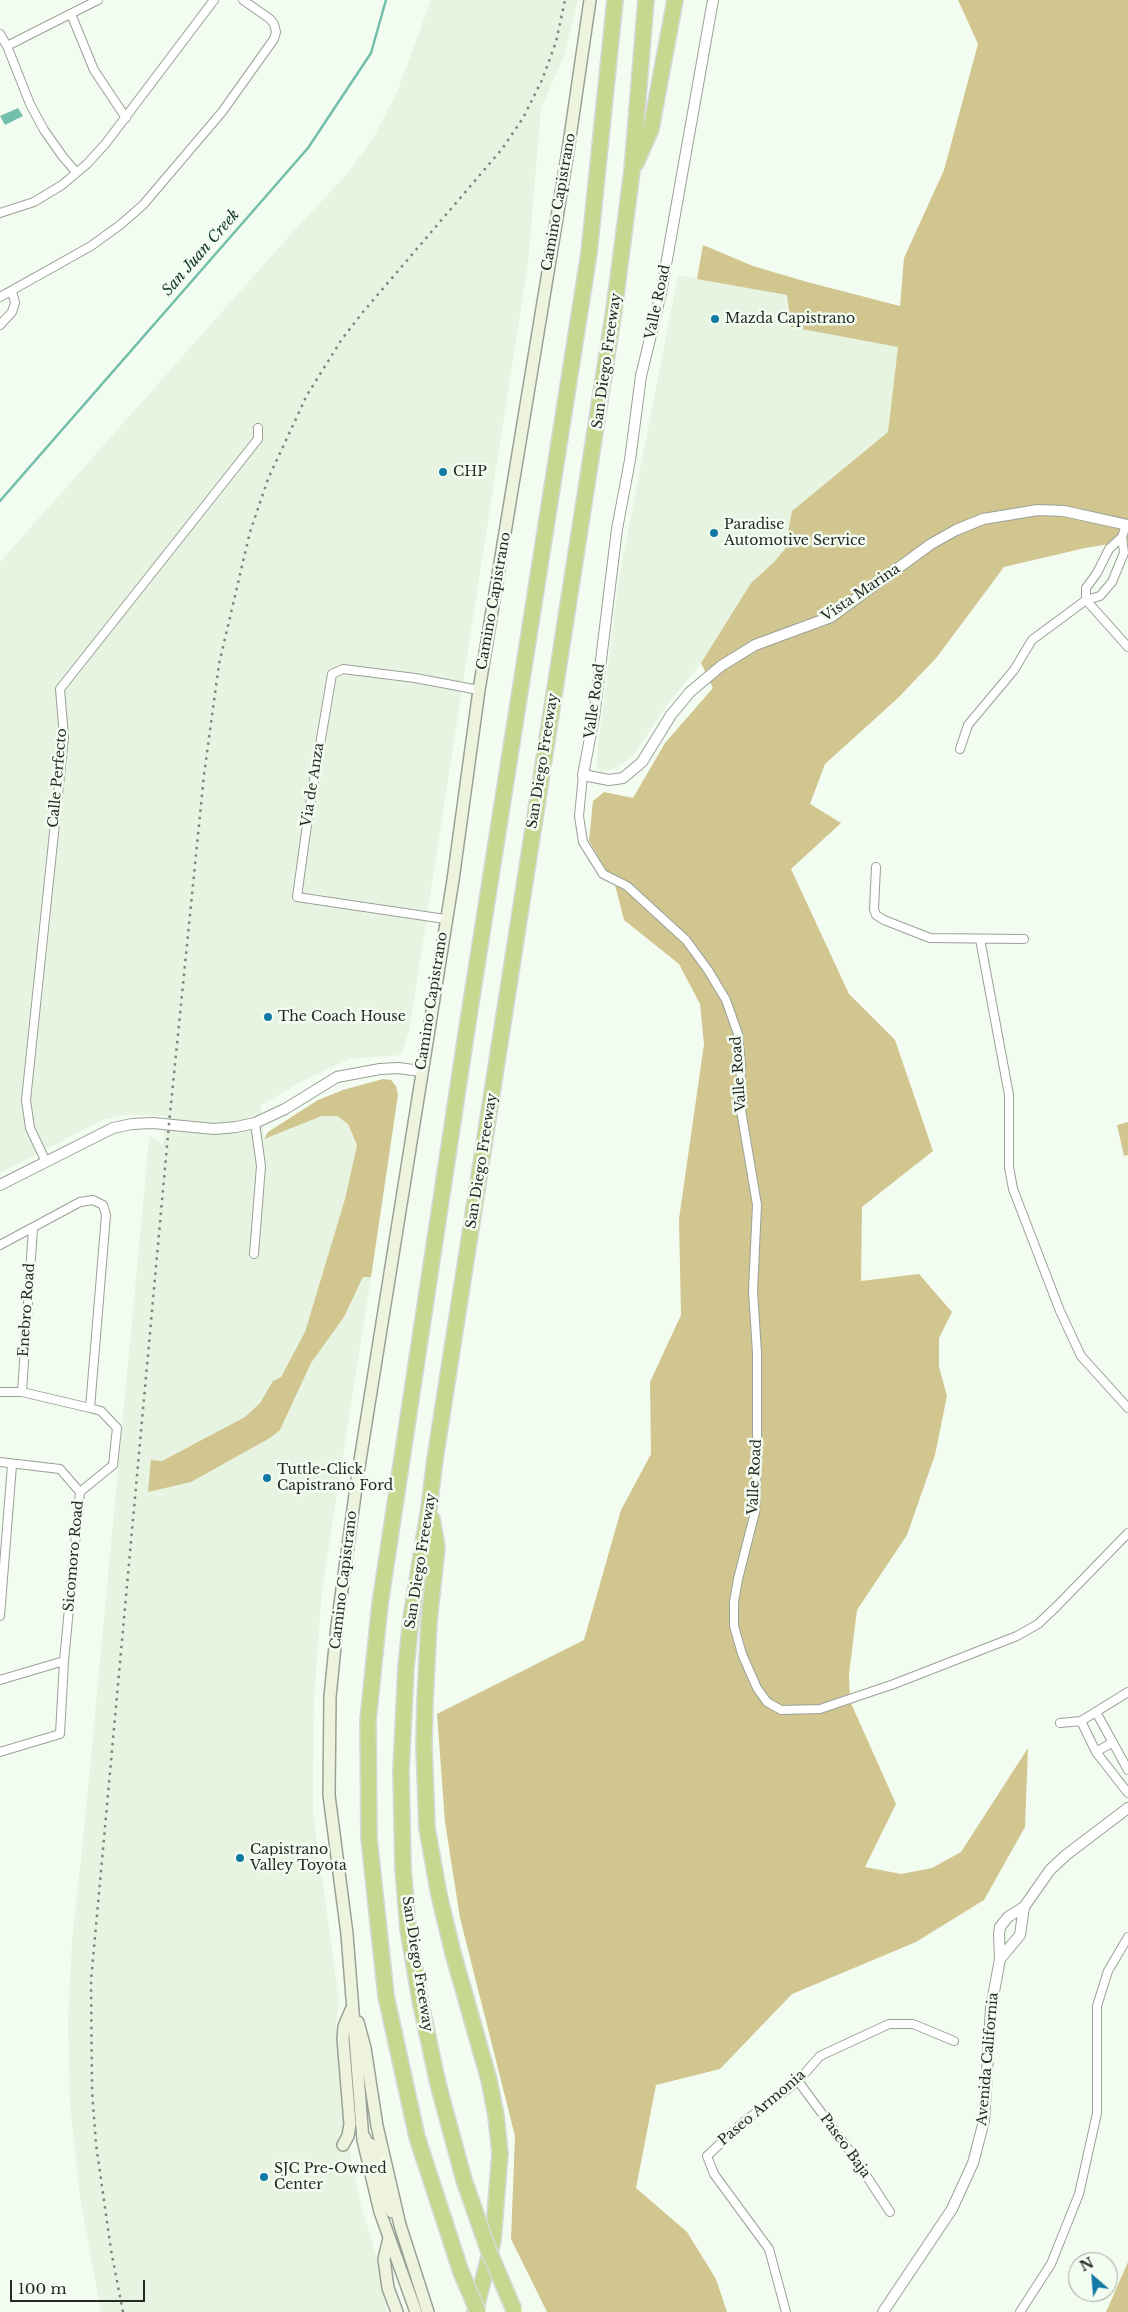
<!DOCTYPE html>
<html>
<head>
<meta charset="utf-8">
<style>
  body { margin:0 }
  #map { position:relative; width:1128px; height:2312px; overflow:hidden; background:#f3fcf1; font-family:"Libre Baskerville",serif }
  canvas { display:block }
  .north { position:absolute; left:1068px; top:2252px; width:50px; height:50px; box-sizing:border-box; background:#f3fcf1; border:1px solid #a1a89f; border-radius:50%; rotate:333deg; font-size:14px; font-weight:700; line-height:20px; text-align:center; color:#262925 }
  .north::after { content:''; display:block; margin:auto; width:18px; height:22px; background:#1378a4; clip-path:polygon(50% 0,100% 100%,50% 72%,0 100%) }
  .scale { position:absolute; left:10px; top:2280px; width:135px; height:22px; box-sizing:border-box; border:2px solid #262925; border-top:0; padding-left:6px; font-size:15px; line-height:18px; white-space:nowrap; color:#262925; -webkit-text-stroke:4px #f3fcf1; paint-order:stroke }
</style>
</head>
<body>
<div id="map">
<canvas width="1128" height="2312"></canvas>
<div class="north">N</div>
<div class="scale">100 m</div>
</div>
<script>
const context = document.querySelector('canvas').getContext('2d');
context.lineJoin = 'round';
function fill(path, color) { context.fillStyle = color; context.fill(path, 'evenodd'); }
const poly = rows => new Path2D(rows.map(r => 'M' + r).join(''));
function stroke(path, color, width, dash) { context.strokeStyle = color; context.lineWidth = width; context.lineCap = dash ? 'butt' : 'round'; context.setLineDash(dash || []); context.stroke(path); }
function write(font, color, halo, rows, align = 'center') {
  context.font = font + ' "Libre Baskerville",serif'; context.lineWidth = 5; context.setLineDash([]); context.textBaseline = 'middle'; context.strokeStyle = halo; context.fillStyle = color; for (const [text, x, y, turn = 0] of rows) {
    context.save(); context.translate(x, y); context.rotate((+turn || 0) * Math.PI / 180); context.textAlign = isNaN(turn) ? turn : align; if (halo) context.strokeText(text, 0, 0); context.fillText(text, 0, 0); context.restore();
  }
}
fill(poly([
  [431,0,578,0,565,54,541,108,528,263,409,1032,401,1055,350,1059,302,1081,260,1106,264,1139,322,1116,337,1116,348,1124,357,1145,345,1199,305,1332,281,1377,273,1381,260,1403,245,1417,162,1461,148,1491,191,1482,270,1438,280,1430,311,1363,344,1317,363,1277,371,1277,322,1590,314,1699,313,1811,339,2001,336,2024,345,2130,362,2209,380,2267,382,2290,387,2312,101,2312,80,2197,70,2105,68,2021,72,1940,83,1841,149,1140,150,1135,163,1145,165,1116,122,1115,103,1120,0,1173,0,562,291,234,346,175,372,140,398,90],
  [678,275,787,295,791,327,898,347,888,432,792,511,785,549,774,562,751,583,701,663,666,706,633,756,617,768,600,772,596,763,619,577]
]), '#e7f4e2');
fill(poly([
  [958,0,1128,0,1128,541,1085,548,1004,567,937,657,898,698,825,764,810,804,841,823,791,869,849,994,895,1040,933,1151,862,1207,861,1281,919,1274,952,1312,939,1338,939,1367,947,1396,935,1455,907,1535,857,1610,849,1674,850,1701,896,1804,865,1867,901,1874,932,1868,961,1852,1028,1748,1025,1827,984,1900,916,1942,792,1994,720,2069,656,2085,636,2188,687,2232,716,2279,727,2312,547,2312,511,2239,515,2136,460,1918,445,1822,437,1714,584,1640,621,1510,651,1454,650,1382,681,1315,679,1219,704,1044,700,1004,679,964,624,920,615,885,589,841,593,801,604,792,633,798,665,743,713,688,701,663,751,583,774,562,785,549,792,511,888,432,898,347,791,327,787,295,697,279,703,245,753,266,807,282,900,306,904,258,944,170,978,44],
  [383,1079,391,1080,396,1086,398,1095,371,1277,363,1277,344,1317,311,1363,280,1430,270,1438,191,1482,148,1492,151,1460,162,1461,245,1417,260,1403,273,1381,281,1377,305,1332,345,1199,357,1145,348,1124,337,1116,322,1116,264,1139,268,1132,318,1100,343,1090],
  [1128,1122,1128,1155,1124,1156,1117,1125],
  [1128,2262,1128,2312,1106,2312]
]), '#d1c68f');
fill(poly([
  [18,108,23,116,5,125,0,116]
]), '#73bfac');
stroke(poly([
  [0,501,308,148,371,53,386,0]
]), '#73bfac', 2.5);
const minor = poly([
  [71,14,94,70,126,118],
  [0,34,7,46,98,0],
  [7,46,30,104,44,130,63,157,76,172],
  [0,213,34,202,62,185,87,164,106,143,214,0],
  [0,297,91,246,120,225,143,205,222,112,274,39,276,32,274,24,270,19,243,0],
  [0,325,12,312,15,303,12,291],
  [1086,600,1086,588,1097,573,1109,549,1122,537],
  [1086,600,1128,647],
  [960,749,968,725,1014,670,1032,640,1086,600,1100,596,1112,582,1124,553,1122,537,1126,525],
  [583,775,579,816,583,842,603,874,627,886,686,940,708,970,726,1000,738,1034,741,1066,740,1104,757,1205,753,1291,757,1353,757,1462,755,1512,738,1579,734,1602,734,1626,742,1654,757,1688,767,1702,781,1710,820,1709,894,1684,1017,1636,1038,1624,1057,1606,1128,1533],
  [876,867,874,909,876,915,884,920,930,938,1024,939],
  [445,919,297,897,309,810,332,674,343,669,415,678,479,690],
  [980,939,1009,1095,1009,1167,1013,1189,1060,1311,1081,1356,1128,1408],
  [46,1162,30,1128,26,1100,64,737,60,689,258,439,258,428],
  [0,1245,80,1202,93,1200,103,1205,106,1215,90,1408,101,1411,117,1428,113,1465,80,1492,64,1661,60,1734,0,1752],
  [254,1254,261,1166,255,1123],
  [0,1392,22,1392,90,1408],
  [22,1392,33,1228],
  [0,1462,60,1469,80,1492],
  [0,1616,12,1465],
  [0,1680,64,1661],
  [1096,1712,1128,1770],
  [1081,1721,1096,1752,1128,1793],
  [1060,1723,1081,1721,1128,1692],
  [1096,1752,1113,1742],
  [798,2081,854,2157,890,2212],
  [786,2312,769,2249,714,2174,707,2156,741,2124,798,2081,820,2056,889,2024,913,2024,954,2041],
  [1020,2312,1051,2264,1079,2194,1097,2113,1097,2006,1108,1971,1128,1937]
]);
const tertiary = poly([
  [713,0,661,293,641,376,630,460,617,529,594,717,583,775,609,780,623,778,642,762,671,715,690,692,721,666,755,645,831,617,931,544,956,530,983,519,1038,510,1064,511,1128,525],
  [0,1185,113,1128,132,1124,153,1123,214,1129,236,1127,255,1123,285,1109,337,1077,380,1069,398,1068,421,1071],
  [1024,1907,1050,1870,1066,1855,1128,1808],
  [883,2312,952,2209,973,2163,984,2121,991,2008,1000,1959,999,1934,1000,1927,1008,1917,1024,1907,1020,1935,1000,1959]
]);
const secondary = poly([
  [358,2022,365,2048,377,2126,400,2225,428,2312],
  [365,2138,363,2140,373,2146,375,2153,383,2192,392,2212],
  [343,2145,348,2136,350,2124,343,2039,344,2026,351,2010],
  [389,2238,384,2259,388,2288,397,2312],
  [416,2312,380,2212,363,2140,347,1934,329,1795,330,1697,337,1626,358,1473,453,880,479,690,568,151,590,0]
]);
const motorway = poly([
  [636,163,651,129,675,0],
  [432,1519,437,1547,429,1621,425,1701,424,1746,427,1828,439,1895,453,1953,489,2080,496,2116,500,2153,493,2241,475,2312],
  [464,2180,438,2084,420,2000,408,1929,403,1868,401,1771,406,1667,411,1618,429,1508,435,1459,614,310,632,171,646,0],
  [461,2272,417,2137,386,1996,369,1838,368,1720,380,1604,467,1028,589,253,615,0]
]);
stroke(minor, '#9aa197', 10);
stroke(tertiary, '#9aa197', 12);
stroke(secondary, '#9aa197', 14);
stroke(motorway, '#d8d8d8', 18);
stroke(minor, '#fff', 8);
stroke(tertiary, '#fff', 10);
stroke(secondary, '#eef3de', 11);
stroke(motorway, '#c8d790', 15);
stroke(poly([
  [123,2312,111,2250,96,2144,92,2090,91,1981,169,1124,204,775,219,664,250,532,268,479,307,395,342,339,363,312,502,149,523,118,542,80,556,42,565,0]
]), '#7f857e', 2.5, [2.5, 5]);
const motorwayBridge = poly([
  [464,2180,488,2249,514,2310],
  [461,2272,478,2312]
]);
stroke(motorwayBridge, '#d8d8d8', 18, []);
stroke(motorwayBridge, '#c8d790', 15);
for (const [x, y, r, color] of [
  [715,319,5,"#1378a4"],
  [443,472,5,"#1378a4"],
  [714,533,5,"#1378a4"],
  [268,1017,5,"#1378a4"],
  [267,1478,5,"#1378a4"],
  [240,1858,5,"#1378a4"],
  [264,2177,5,"#1378a4"]
]) { const dot = new Path2D(); dot.arc(x, y, r, 0, 2 * Math.PI); context.fillStyle = color; context.fill(dot); stroke(dot, '#f3fcf1', 2); }
write('14px', '#262925', '#f3fcf1', [
  ["Camino Capistrano",559,202,-80],
  ["Valle Road",658,302,-78],
  ["San Diego Freeway",607,361,-82],
  ["Vista Marina",861,593,-34],
  ["Camino Capistrano",494,601,-80],
  ["Valle Road",595,701,-82],
  ["San Diego Freeway",543,761,-81],
  ["Calle Perfecto",58,778,-85],
  ["Via de Anza",313,785,-81],
  ["Camino Capistrano",432,1001,-81],
  ["Valle Road",739,1074,-94],
  ["San Diego Freeway",482,1161,-81],
  ["Enebro Road",27,1310,-86],
  ["Valle Road",755,1477,-87],
  ["Sicomoro Road",74,1556,-85],
  ["San Diego Freeway",421,1561,-81],
  ["Camino Capistrano",344,1580,-83],
  ["San Diego Freeway",417,1964,81],
  ["Avenida California",988,2059,-85],
  ["Paseo Armonia",762,2108,-40],
  ["Paseo Baja",845,2146,54]
]);
write('14px', '#262925', '#f3fcf1', [
  ["Mazda Capistrano",725,319],
  ["CHP",453,472],
  ["Paradise",724,525],
  ["Automotive Service",724,541],
  ["The Coach House",278,1017],
  ["Tuttle-Click",277,1470],
  ["Capistrano Ford",277,1486],
  ["Capistrano",250,1850],
  ["Valley Toyota",250,1866],
  ["SJC Pre-Owned",274,2169],
  ["Center",274,2185]
], 'left');
write('italic 15px', '#11352d', '#f3fcf1', [
  ["San Juan Creek",201,253,-49]
]);
</script>
</body>
</html>
